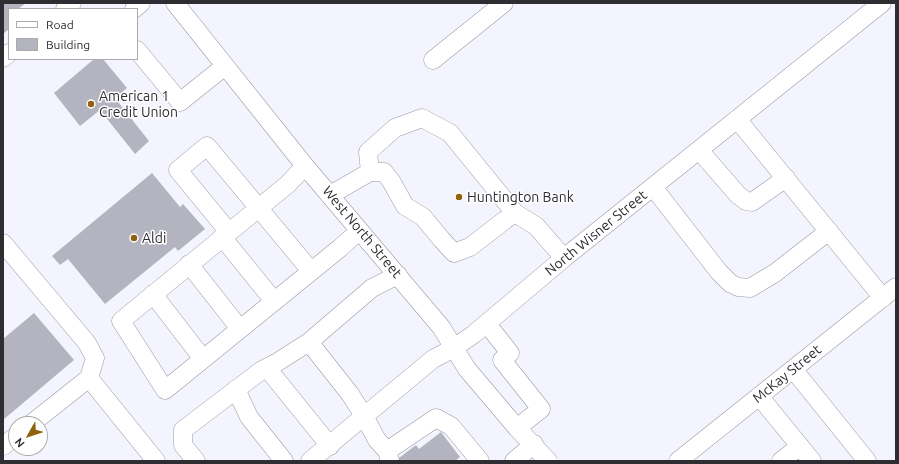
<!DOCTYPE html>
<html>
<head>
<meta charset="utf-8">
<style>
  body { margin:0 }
  #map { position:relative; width:899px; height:464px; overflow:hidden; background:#f4f4fe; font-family:Ubuntu,sans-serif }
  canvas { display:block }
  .frame { position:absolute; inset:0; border:4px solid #2d2d32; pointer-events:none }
  .legend { position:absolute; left:8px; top:8px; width:130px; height:52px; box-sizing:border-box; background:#fff; border:1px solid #ababad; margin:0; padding:5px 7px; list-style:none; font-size:12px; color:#2d2d32 }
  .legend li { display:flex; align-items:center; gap:8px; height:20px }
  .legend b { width:20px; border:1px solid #ababad }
  .north { position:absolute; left:8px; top:416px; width:40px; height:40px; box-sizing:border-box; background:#fff; border:1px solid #ababad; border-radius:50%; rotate:231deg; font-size:11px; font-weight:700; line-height:16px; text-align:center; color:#2d2d32 }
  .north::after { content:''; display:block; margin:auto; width:14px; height:18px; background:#90620d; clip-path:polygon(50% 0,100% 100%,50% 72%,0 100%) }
</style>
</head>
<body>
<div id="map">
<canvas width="899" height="464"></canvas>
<div class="frame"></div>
<ul class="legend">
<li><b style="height:5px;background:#fff"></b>Road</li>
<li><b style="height:11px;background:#b4b4c0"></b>Building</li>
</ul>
<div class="north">N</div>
</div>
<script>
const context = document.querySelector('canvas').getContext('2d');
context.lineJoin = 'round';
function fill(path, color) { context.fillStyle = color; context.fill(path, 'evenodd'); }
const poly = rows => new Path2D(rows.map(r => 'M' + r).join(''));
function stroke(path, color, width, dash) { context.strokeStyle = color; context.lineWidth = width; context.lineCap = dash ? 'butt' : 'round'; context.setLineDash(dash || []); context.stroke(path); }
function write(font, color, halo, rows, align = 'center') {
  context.font = font + ' Ubuntu,sans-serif'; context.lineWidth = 3; context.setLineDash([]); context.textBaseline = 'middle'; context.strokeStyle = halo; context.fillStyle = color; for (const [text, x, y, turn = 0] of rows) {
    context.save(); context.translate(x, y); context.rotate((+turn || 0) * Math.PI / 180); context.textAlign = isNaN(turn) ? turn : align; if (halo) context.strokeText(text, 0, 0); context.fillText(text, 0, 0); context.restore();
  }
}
fill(poly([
  [3,3,26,3,18,9,9,9,9,29,3,34],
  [94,59,103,59,127,88,115,98,149,141,135,154,100,110,80,126,54,93],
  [152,173,180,207,183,204,205,229,178,251,175,247,105,304,68,259,60,265,52,256],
  [34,313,74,360,3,420,3,339],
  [441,432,460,457,455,461,395,461,416,445,419,449]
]), '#b4b4c0');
const minor = poly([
  [175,3,305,166,441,327,467,369,517,428,548,461],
  [65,9,72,3],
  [134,9,141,3],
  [137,50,180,102,225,66],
  [3,58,9,53],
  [433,60,504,3],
  [737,119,883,298],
  [699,150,738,195,746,201,752,202,786,178],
  [305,166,288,184,121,321,165,390,340,248,359,231],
  [370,172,368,152,395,128,422,118,450,133,515,213],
  [653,187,719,272,730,283,738,287,750,288,775,273,829,231],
  [330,195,370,172,384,172,391,181,405,206,423,217,442,240,454,253,470,247,505,220,515,213,536,226,564,258],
  [228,231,178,170,207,146,311,271],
  [222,237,274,301],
  [3,243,87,343,95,358,89,378],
  [189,264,240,329],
  [153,294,203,359],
  [487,324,510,353,502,360,541,409,517,428],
  [309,342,350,394,364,416,377,440,387,451,390,461],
  [267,368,330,446],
  [793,369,867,461],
  [236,389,249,417,284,461],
  [759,396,812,461],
  [31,424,89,378,156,461],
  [3,446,16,436],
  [387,451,436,418,451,426,480,461],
  [196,461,183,445,183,430,262,370,276,363,309,342,372,288,398,275],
  [310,461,433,359,454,348,474,334,564,258,882,3],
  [514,461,534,444],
  [678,461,896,287],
  [781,461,800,446]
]);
stroke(minor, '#9898a3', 19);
stroke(minor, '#fff', 18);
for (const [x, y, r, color] of [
  [91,104,4,"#90620d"],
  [459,197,4,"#90620d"],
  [134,238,4,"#90620d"]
]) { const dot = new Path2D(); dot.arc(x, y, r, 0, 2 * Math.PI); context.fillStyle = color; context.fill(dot); stroke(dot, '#fff', 1.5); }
write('14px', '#2d2d32', '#fff', [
  ["American 1",99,96],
  ["Credit Union",99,112],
  ["Huntington Bank",467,197],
  ["Aldi",142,238]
], 'left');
write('14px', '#2d2d32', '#fff', [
  ["West North Street",362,232,50],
  ["North Wisner Street",596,233,-39],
  ["McKay Street",787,374,-39]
]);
</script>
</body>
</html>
